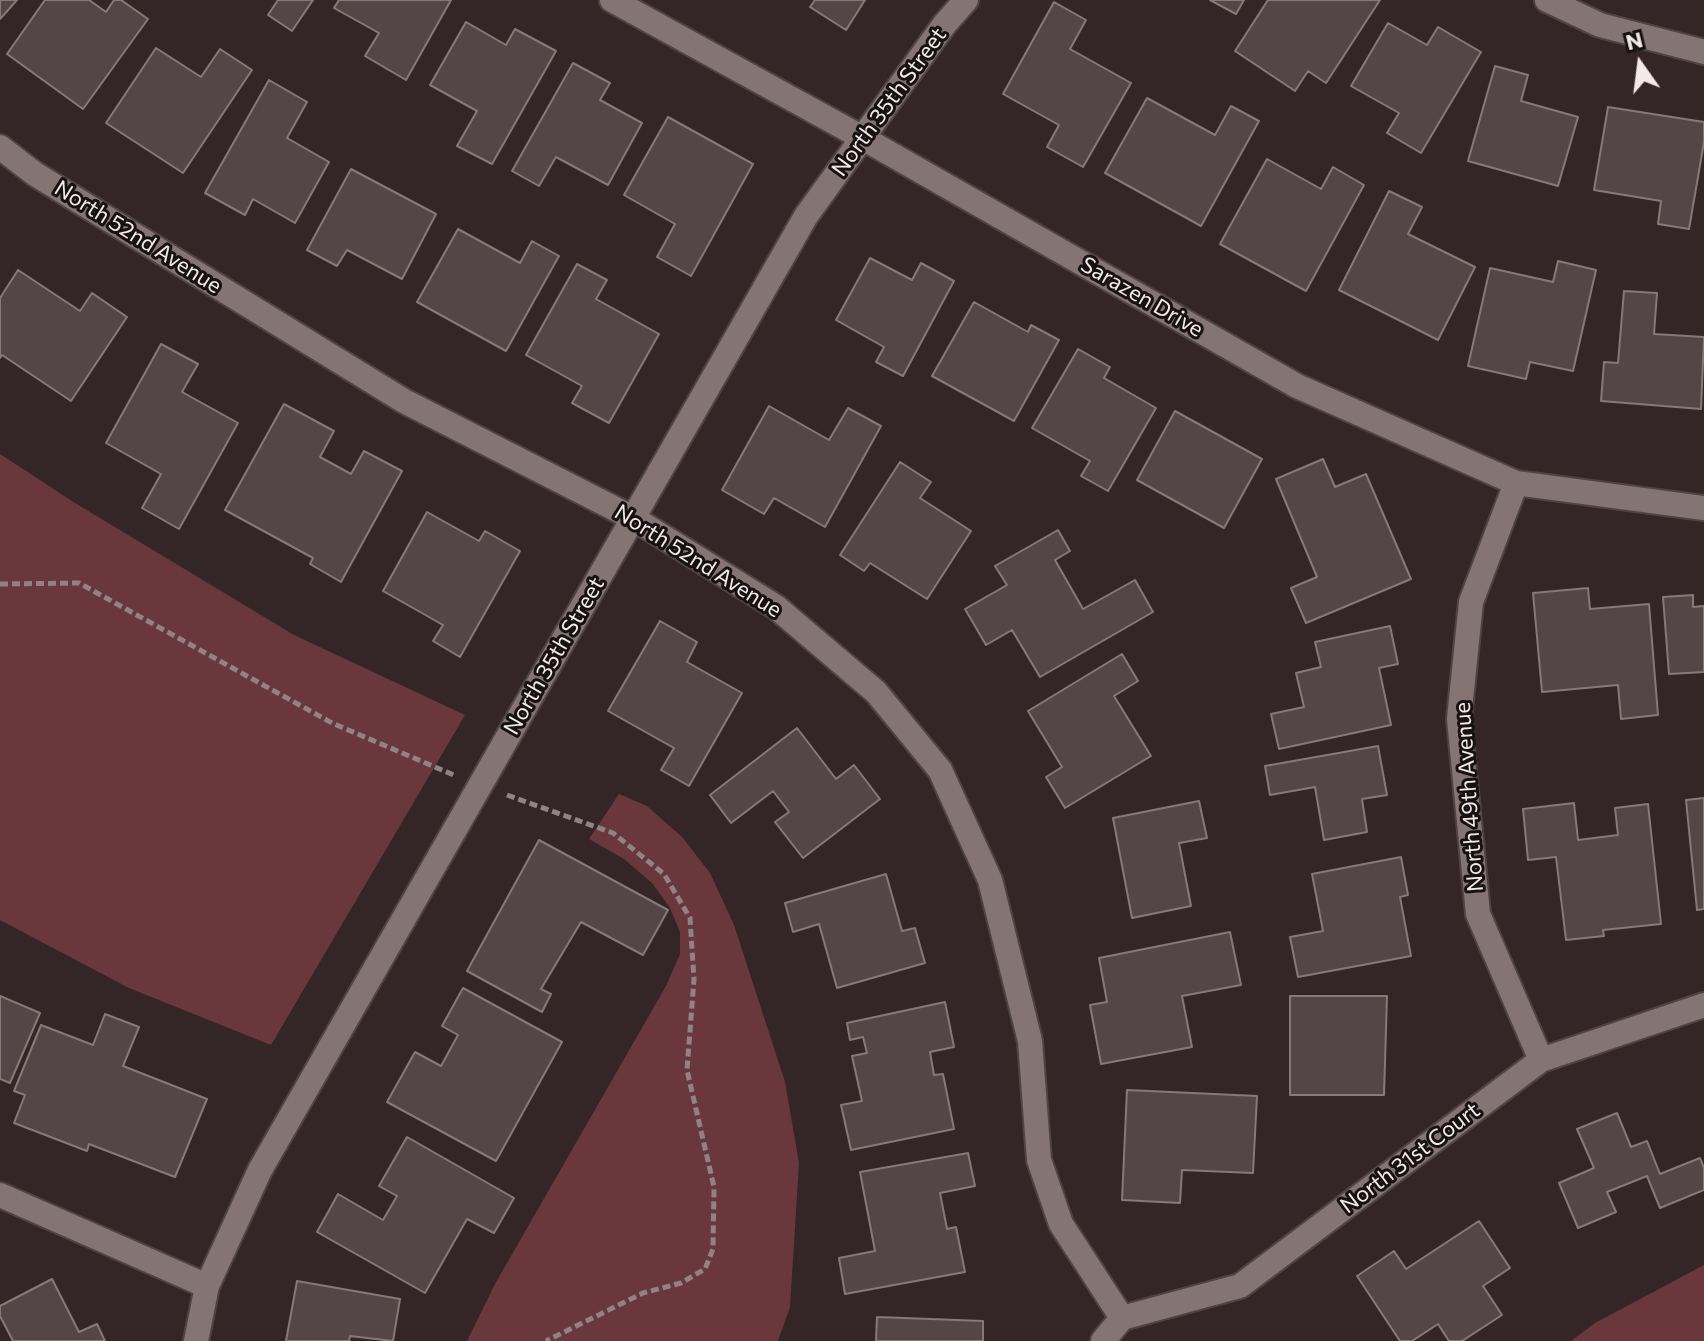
<!DOCTYPE html>
<html>
<head>
<meta charset="utf-8">
<style>
  body { margin:0 }
  #map { position:relative; width:1704px; height:1341px; overflow:hidden; background:#342627; font-family:Commissioner,sans-serif }
  canvas { display:block }
  .north { position:absolute; left:1600px; top:24px; width:80px; height:80px; -webkit-text-stroke:6px #171111; paint-order:stroke; rotate:346deg; font-size:22px; font-weight:700; line-height:32px; text-align:center; color:#f3e9e9 }
  .north::after { content:''; display:block; margin:auto; width:28px; height:36px; background:#f3e9e9; clip-path:polygon(50% 0,100% 100%,50% 72%,0 100%) }
</style>
</head>
<body>
<div id="map">
<canvas width="1704" height="1341"></canvas>
<div class="north">N</div>
</div>
<script>
const context = document.querySelector('canvas').getContext('2d');
context.lineJoin = 'round';
function fill(path, color) { context.fillStyle = color; context.fill(path, 'evenodd'); }
const poly = rows => new Path2D(rows.map(r => 'M' + r).join(''));
function stroke(path, color, width, dash) { context.strokeStyle = color; context.lineWidth = width; context.lineCap = dash ? 'butt' : 'round'; context.setLineDash(dash || []); context.stroke(path); }
function write(font, color, halo, rows, align = 'center') {
  context.font = font + ' Commissioner,sans-serif'; context.lineWidth = 6; context.setLineDash([]); context.textBaseline = 'middle'; context.strokeStyle = halo; context.fillStyle = color; for (const [text, x, y, turn = 0] of rows) {
    context.save(); context.translate(x, y); context.rotate((+turn || 0) * Math.PI / 180); context.textAlign = isNaN(turn) ? turn : align; if (halo) context.strokeText(text, 0, 0); context.fillText(text, 0, 0); context.restore();
  }
}
fill(poly([
  [0,454,75,503,294,635,465,715,271,1045,129,988,0,920],
  [619,794,647,806,682,837,710,873,734,925,785,1082,799,1163,790,1307,778,1341,467,1341,495,1284,666,986,680,954,680,932,670,908,652,883,624,859,589,839],
  [1704,1265,1704,1341,1571,1341,1595,1323]
]), '#6a383c');
const building = poly([
  [0,0,17,0,0,19,0,0],
  [45,0,89,0,106,12,114,0,121,0,148,19,83,109,7,54,45,0],
  [278,0,313,0,292,31,268,15,278,0],
  [339,0,451,0,406,80,365,56,379,33,334,8,339,0],
  [815,0,865,0,846,30,810,7,815,0],
  [1210,0,1244,0,1236,14,1210,0],
  [1268,0,1380,0,1326,83,1308,71,1295,91,1235,51,1268,0],
  [1054,2,1086,20,1070,49,1131,83,1083,167,1047,147,1059,125,1003,94,1054,2],
  [466,22,506,45,515,29,556,51,492,164,457,146,477,111,430,85,466,22],
  [1388,23,1427,45,1438,27,1481,52,1421,153,1387,133,1399,113,1351,86,1388,23],
  [156,48,201,77,220,49,252,70,183,173,106,123,156,48],
  [573,63,610,83,600,100,642,123,608,185,556,157,539,186,512,171,573,63],
  [1495,66,1528,75,1521,101,1578,117,1558,186,1468,161,1495,66],
  [269,80,307,102,287,138,329,162,295,223,253,199,245,215,205,193,269,80],
  [1147,98,1215,135,1231,106,1259,121,1201,226,1105,173,1147,98],
  [1608,107,1704,122,1704,142,1689,229,1658,224,1661,201,1594,190,1608,107],
  [668,117,753,164,691,276,657,257,675,224,624,195,668,117],
  [1267,159,1321,189,1333,167,1364,185,1306,291,1220,244,1267,159],
  [351,169,436,214,402,279,347,250,337,266,307,250,351,169],
  [1389,191,1422,207,1408,234,1475,267,1438,340,1339,290,1389,191],
  [458,229,520,263,532,241,559,256,506,351,417,302,458,229],
  [870,258,912,280,921,263,954,281,903,376,876,362,884,347,836,320,870,258],
  [1558,261,1596,270,1573,371,1530,362,1526,379,1468,366,1490,268,1553,282,1558,261],
  [577,264,607,280,596,299,659,334,609,423,572,403,582,386,526,355,577,264],
  [18,270,80,311,92,293,127,317,71,401,2,355,0,358,0,298,18,270],
  [1624,291,1657,293,1654,334,1704,337,1701,409,1601,401,1604,362,1618,363,1624,291],
  [974,302,1028,332,1031,325,1059,340,1014,421,932,376,974,302],
  [161,344,198,364,182,392,238,423,179,529,142,508,161,474,106,443,161,344],
  [1078,349,1110,367,1104,378,1156,408,1108,491,1081,476,1090,461,1032,428,1078,349],
  [284,404,334,431,320,457,351,474,364,451,402,471,341,582,310,564,313,558,225,510,284,404],
  [769,406,829,440,848,408,881,426,825,527,774,498,764,514,722,490,769,406],
  [1175,411,1262,459,1224,528,1137,480,1175,411],
  [1323,459,1335,487,1366,474,1411,579,1306,623,1291,588,1317,577,1276,479,1323,459],
  [900,462,931,482,920,498,971,531,927,599,870,563,864,571,840,555,900,462],
  [427,512,479,541,485,531,520,551,460,657,433,641,443,625,383,591,427,512],
  [1058,530,1070,551,1055,560,1083,609,1135,580,1153,612,1040,677,1012,630,986,645,965,609,1007,585,995,566,1058,530],
  [1588,588,1590,609,1649,604,1658,715,1621,719,1618,685,1542,692,1533,593,1588,588],
  [1693,595,1693,607,1704,606,1704,672,1669,674,1663,597,1693,595],
  [660,621,697,642,687,662,742,693,689,786,661,770,674,748,608,711,660,621],
  [1390,626,1398,664,1379,668,1391,725,1279,749,1271,714,1304,707,1296,673,1321,667,1315,642,1390,626],
  [1122,654,1138,681,1114,696,1151,756,1065,808,1046,777,1062,767,1028,711,1122,654],
  [797,728,836,779,854,765,880,799,803,858,775,822,789,812,773,791,731,823,710,795,797,728],
  [1378,746,1387,795,1362,799,1367,832,1324,840,1315,787,1270,795,1265,766,1378,746],
  [1704,798,1704,909,1697,910,1686,800,1704,798],
  [1199,801,1207,838,1179,843,1191,906,1132,918,1113,818,1199,801],
  [1574,803,1578,840,1618,835,1615,808,1648,804,1661,924,1603,930,1604,936,1566,940,1556,857,1528,860,1523,809,1574,803],
  [539,840,668,910,643,955,581,922,541,989,551,994,542,1012,467,971,539,840],
  [1401,857,1408,895,1400,897,1411,956,1298,977,1290,937,1323,931,1312,874,1401,857],
  [886,874,902,931,915,928,925,963,837,988,819,924,793,932,785,903,886,874],
  [1230,932,1241,985,1182,996,1192,1047,1101,1064,1090,1005,1107,1002,1099,958,1230,932],
  [463,988,562,1042,496,1161,387,1102,415,1052,441,1066,458,1035,442,1026,463,988],
  [0,996,40,1013,10,1083,0,1079,0,996],
  [1290,996,1387,996,1384,1095,1290,1095,1290,996],
  [945,1002,954,1047,930,1052,934,1075,943,1074,954,1129,851,1150,841,1105,862,1101,852,1056,867,1053,863,1037,850,1040,847,1023,945,1002],
  [105,1014,139,1027,123,1066,207,1099,175,1177,89,1144,87,1151,14,1123,25,1095,14,1091,41,1025,93,1045,105,1014],
  [1127,1090,1257,1096,1253,1173,1182,1170,1180,1203,1122,1200,1127,1090],
  [1617,1113,1631,1147,1647,1141,1660,1174,1700,1158,1704,1168,1704,1190,1660,1208,1647,1176,1607,1192,1616,1212,1578,1228,1559,1183,1594,1168,1577,1129,1617,1113],
  [407,1137,514,1198,494,1233,467,1219,425,1293,317,1232,338,1194,383,1220,397,1196,379,1186,407,1137],
  [968,1153,975,1186,940,1193,947,1229,956,1227,965,1272,845,1294,839,1258,875,1251,860,1172,968,1153],
  [1479,1221,1510,1268,1483,1286,1502,1315,1462,1341,1449,1341,1438,1324,1412,1341,1400,1341,1357,1276,1394,1251,1406,1269,1479,1221],
  [52,1279,79,1332,97,1324,105,1341,13,1341,0,1316,0,1306,52,1279],
  [297,1281,400,1299,393,1341,350,1336,349,1341,286,1341,297,1281],
  [877,1317,983,1321,983,1341,876,1341,877,1317]
]);
fill(building, '#544546');
stroke(building, '#887878', 2);
const street = poly([
  [612,0,861,137,1297,386,1516,483,1704,508],
  [1547,0,1600,25,1704,52],
  [0,147,35,174,404,401,633,518,776,607,876,692,940,770,990,880,1030,1041,1039,1160,1061,1224,1122,1318],
  [1516,483,1471,602,1459,719,1478,914,1541,1060],
  [0,1195,207,1286],
  [1122,1318,1240,1286,1541,1060,1704,1005],
  [196,1341,207,1286,260,1170,806,216,944,25,966,0],
  [1103,1341,1122,1318]
]);
stroke(street, '#4f4344', 28);
stroke(poly([
  [0,584,79,583,332,723,456,776],
  [507,795,613,833,664,874,690,918,694,979,687,1070,714,1187,713,1249,705,1269,681,1283,643,1293,546,1341]
]), '#8f8383', 5, [8, 4]);
stroke(street, '#847474', 24);
write('22px', '#f3e9e9', '#171111', [
  ["North 35th Street",889,102,-54],
  ["North 52nd Avenue",138,237,32],
  ["Sarazen Drive",1142,297,30],
  ["North 52nd Avenue",698,561,32],
  ["North 35th Street",554,656,-60],
  ["North 49th Avenue",1469,797,-94],
  ["North 31st Court",1410,1158,-37]
]);
</script>
</body>
</html>
